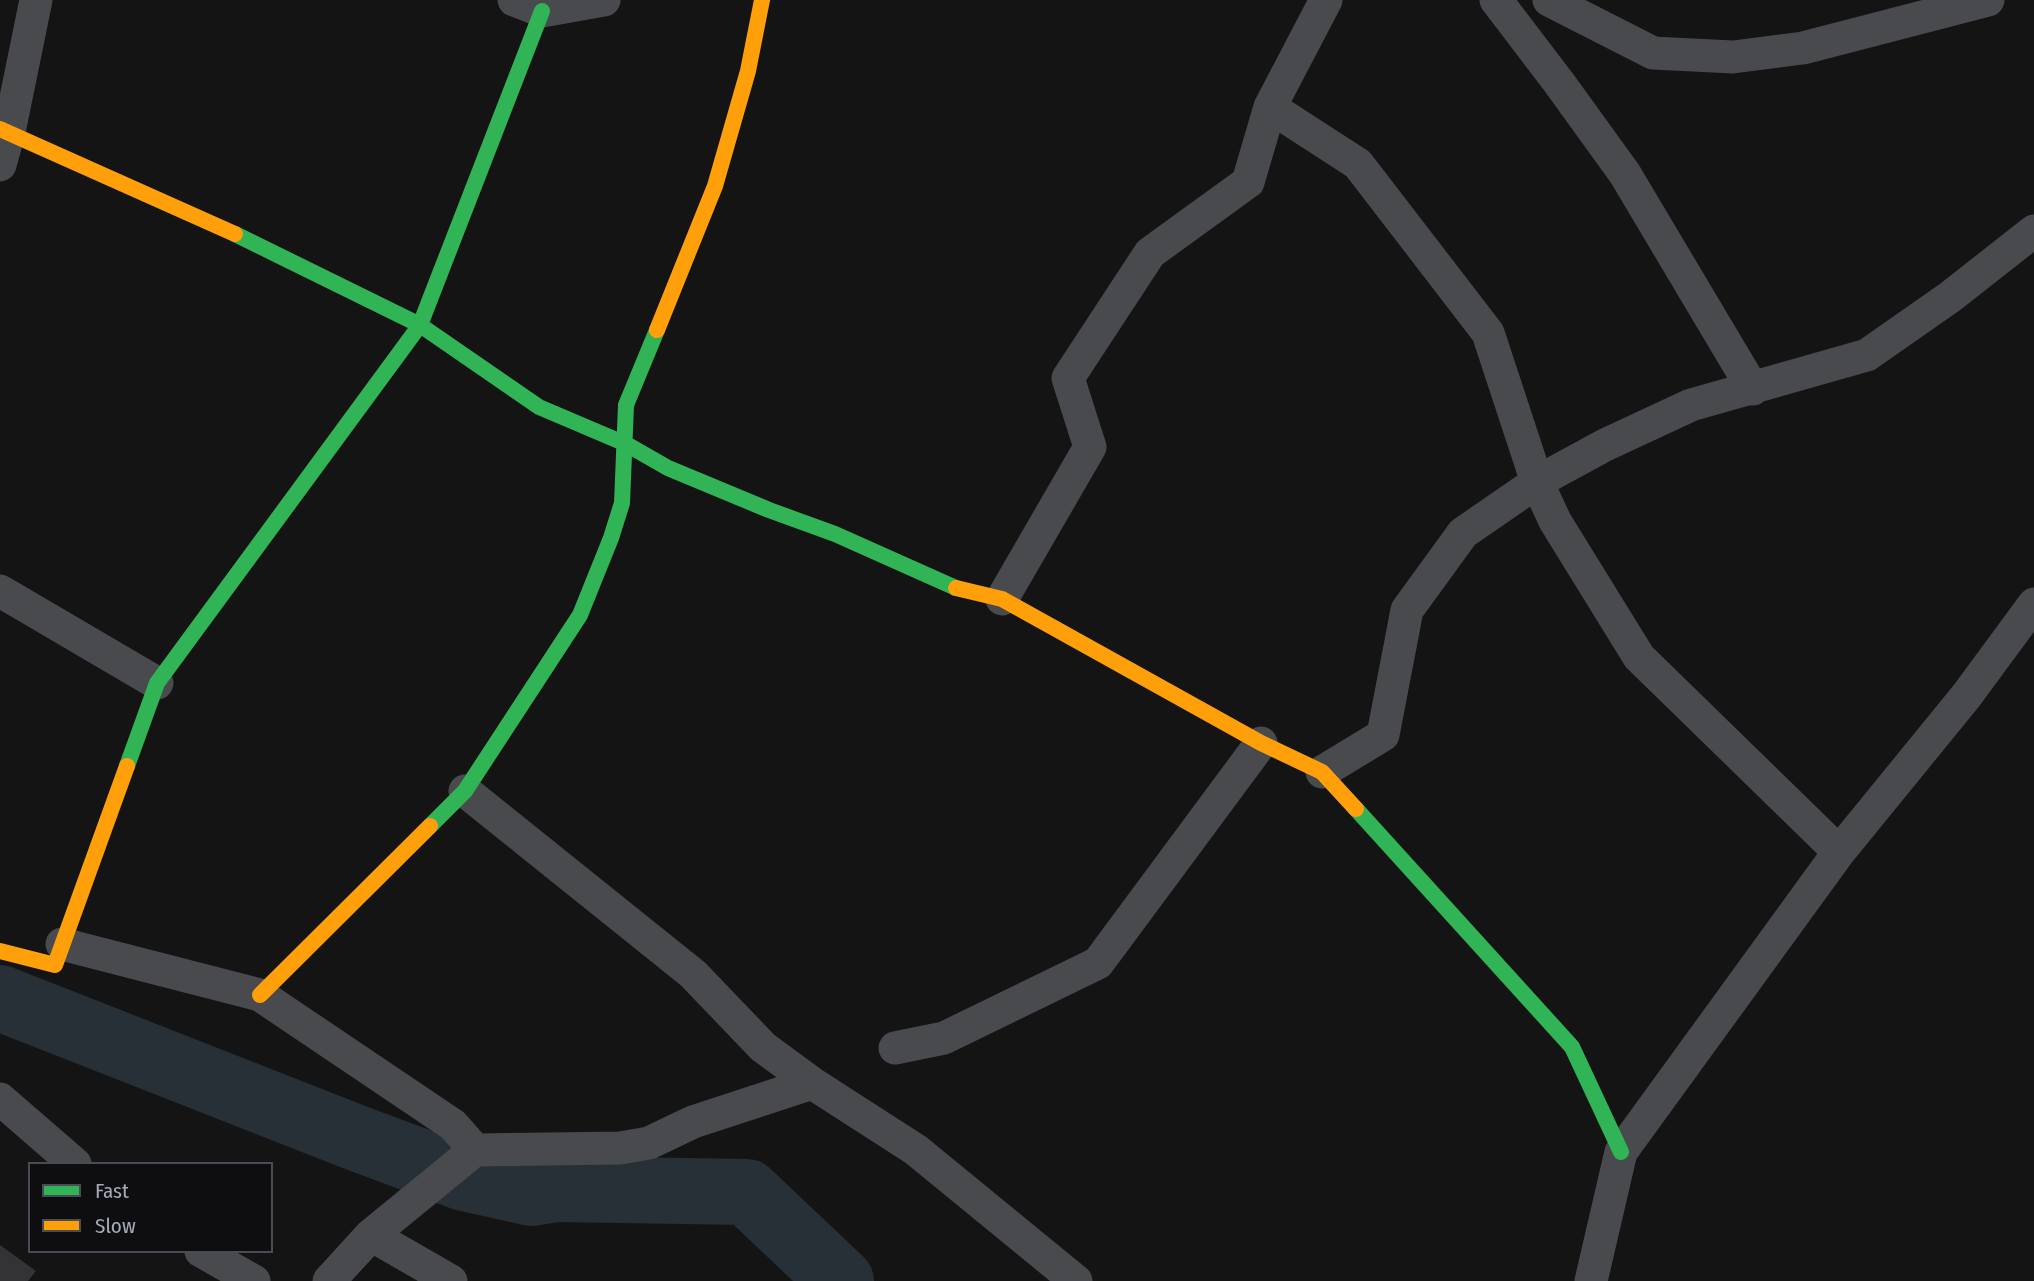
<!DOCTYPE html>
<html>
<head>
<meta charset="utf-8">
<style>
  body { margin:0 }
  #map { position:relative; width:2034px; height:1281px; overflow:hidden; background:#141414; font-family:"Fira Sans Condensed",sans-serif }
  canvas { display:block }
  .legend { position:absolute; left:28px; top:1162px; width:245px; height:91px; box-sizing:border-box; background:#0e0e10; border:2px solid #4a4c53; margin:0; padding:9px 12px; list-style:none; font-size:21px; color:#a4aab7 }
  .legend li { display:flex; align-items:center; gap:14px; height:35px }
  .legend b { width:35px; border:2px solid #4a4c53 }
</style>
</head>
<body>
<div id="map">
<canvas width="2034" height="1281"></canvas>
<ul class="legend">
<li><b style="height:9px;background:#30b455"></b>Fast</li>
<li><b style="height:9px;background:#ff9f0a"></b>Slow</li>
</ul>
</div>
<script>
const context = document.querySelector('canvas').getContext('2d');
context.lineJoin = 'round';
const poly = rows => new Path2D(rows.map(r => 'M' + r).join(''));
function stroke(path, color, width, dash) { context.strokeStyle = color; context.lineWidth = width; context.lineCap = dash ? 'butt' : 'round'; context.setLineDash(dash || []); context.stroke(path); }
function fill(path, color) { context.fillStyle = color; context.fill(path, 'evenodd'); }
stroke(poly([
  [0,998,354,1137,464,1178,532,1193,556,1189,747,1192,841,1281]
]), '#273037', 66);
fill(poly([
  [0,1245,36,1271,28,1281,0,1281]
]), '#333335');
stroke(poly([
  [514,0,542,11,604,0],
  [1496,0,1560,84,1625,174,1753,389],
  [1549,0,1653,53,1733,57,1803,48,1988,0],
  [1270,107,1358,164,1488,333,1537,482,1555,521,1639,657,1839,852],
  [0,165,9,132,36,0],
  [0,591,157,683],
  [1002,599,1090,447,1068,378,1150,253,1248,182,1270,107,1326,0],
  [1322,772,1383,735,1407,610,1463,533,1537,482,1605,445,1691,405,1867,355,1950,297,2034,231],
  [465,791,693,974,763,1047,812,1083,916,1150,1076,1281],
  [62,944,260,995,453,1125,475,1150],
  [895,1048,944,1038,1098,963,1261,743],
  [0,1099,75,1164],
  [371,1235,451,1281],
  [201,1251,254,1281],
  [329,1281,371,1235,475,1150,620,1148,649,1143,693,1122,812,1083],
  [1591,1281,1621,1152,1839,852,1967,695,2034,604]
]), '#484a4d', 33);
stroke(poly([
  [235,234,420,325,539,407,626,444,668,468,769,510,835,534,956,588],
  [127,766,157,683,420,325,542,11],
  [1356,809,1572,1047,1621,1152],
  [430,826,465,791,580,615,611,538,622,503,626,405,657,330]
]), '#30b455', 16);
stroke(poly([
  [0,129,235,234],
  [657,330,715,186,748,71,762,0],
  [956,588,1002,599,1261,743,1322,772,1356,809],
  [0,951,55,965,127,766],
  [260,995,430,826]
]), '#ff9f0a', 16);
</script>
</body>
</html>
